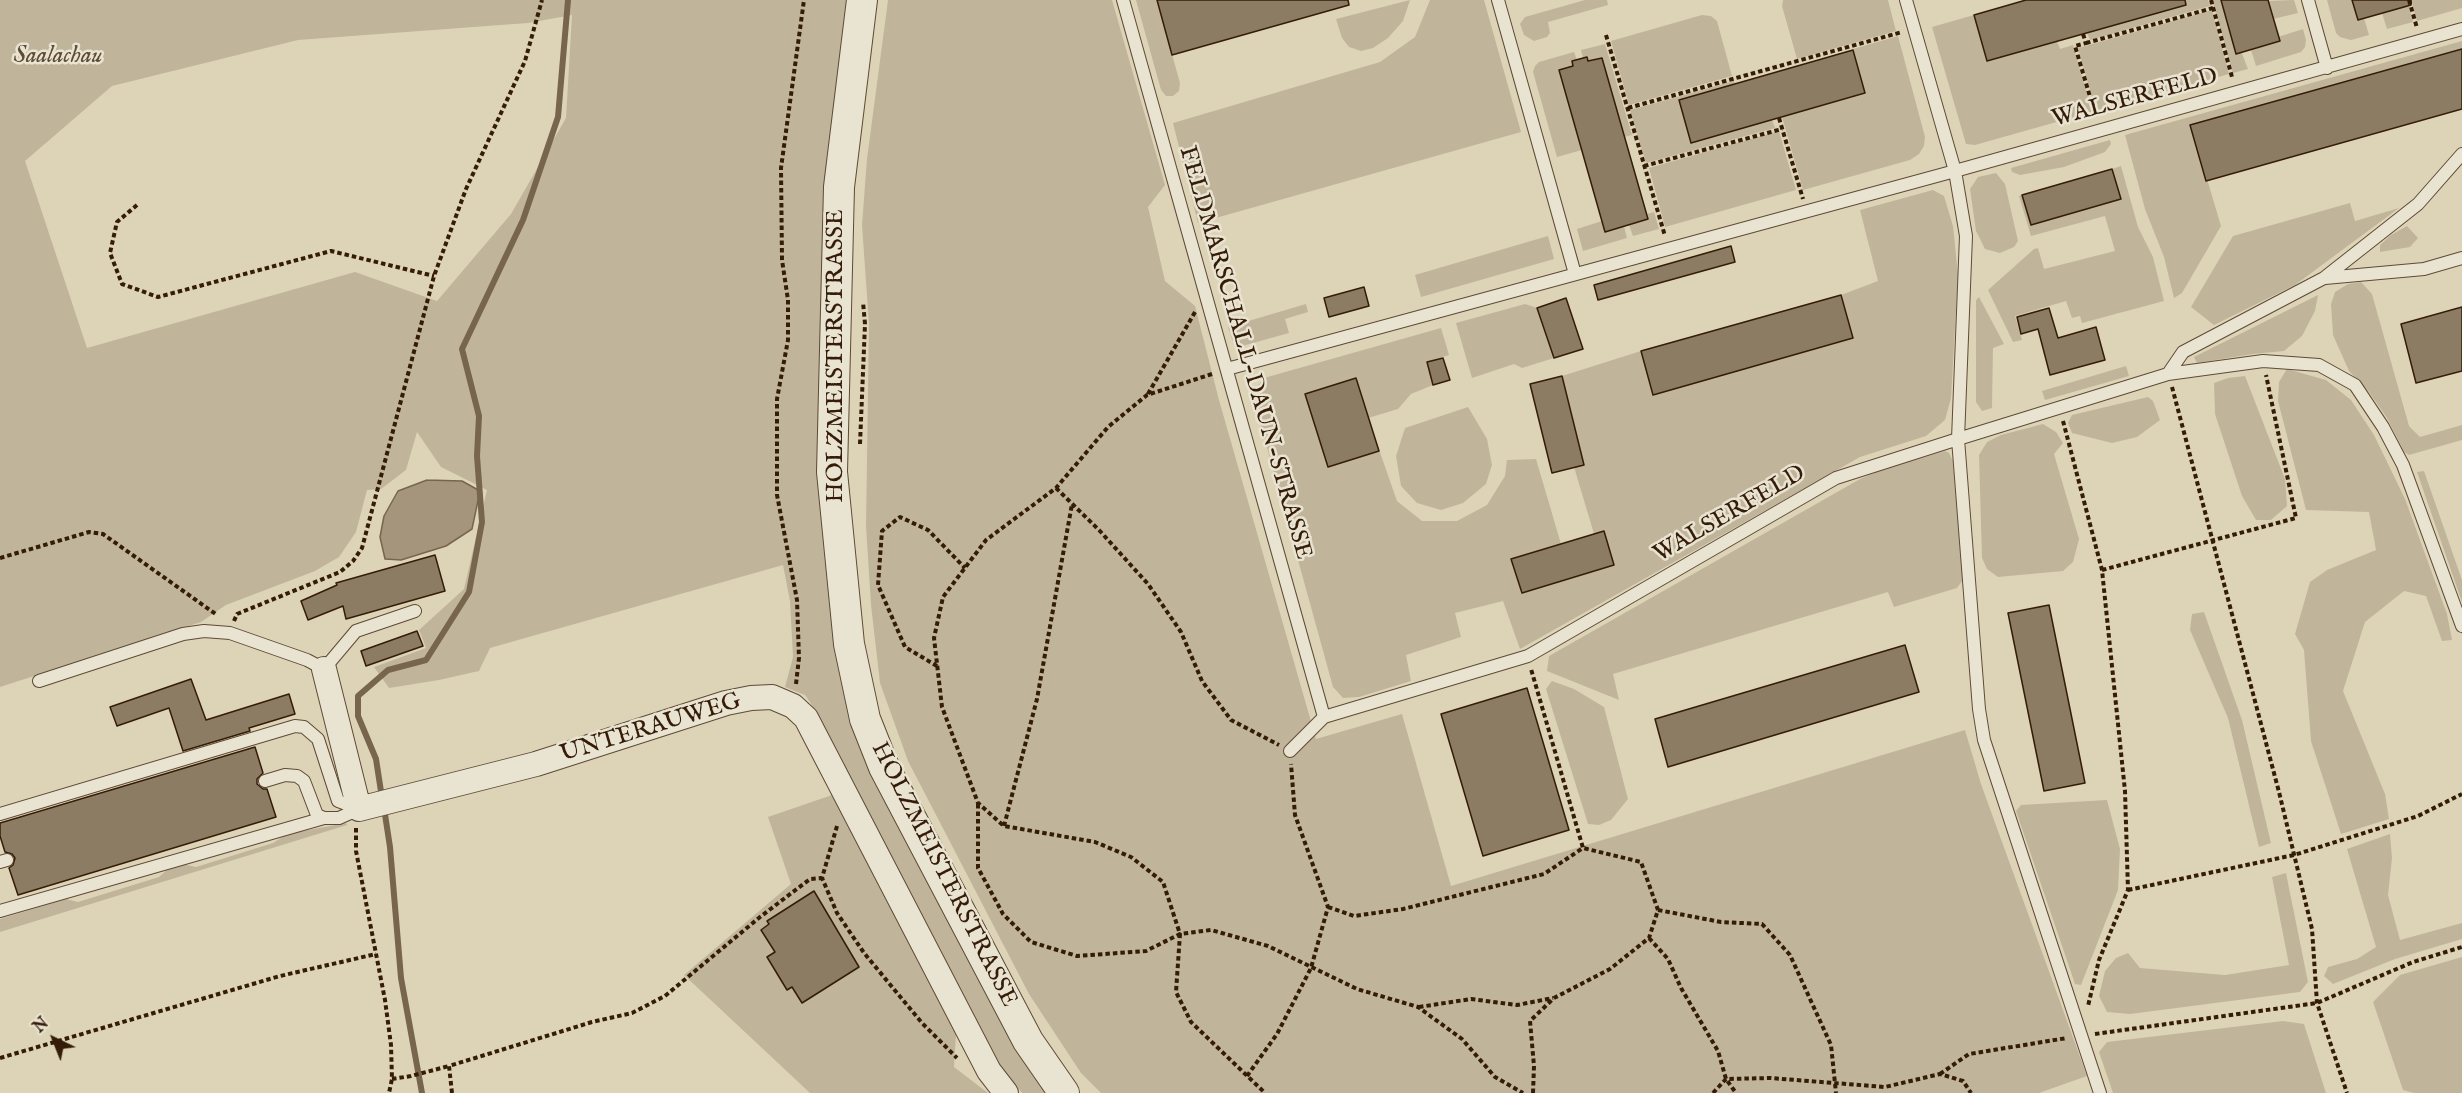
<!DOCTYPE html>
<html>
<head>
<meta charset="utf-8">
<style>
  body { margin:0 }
  #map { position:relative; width:2462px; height:1093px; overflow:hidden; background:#ddd4b8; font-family:"IM FELL English",serif }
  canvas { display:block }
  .north { position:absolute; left:24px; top:1009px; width:60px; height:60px; -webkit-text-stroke:4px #e9e3d1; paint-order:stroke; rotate:317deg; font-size:16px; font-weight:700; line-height:24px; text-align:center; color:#351c08 }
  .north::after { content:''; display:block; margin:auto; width:21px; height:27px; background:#351c08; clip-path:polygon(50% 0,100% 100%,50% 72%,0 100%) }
</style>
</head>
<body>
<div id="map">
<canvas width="2462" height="1093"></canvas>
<div class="north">N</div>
</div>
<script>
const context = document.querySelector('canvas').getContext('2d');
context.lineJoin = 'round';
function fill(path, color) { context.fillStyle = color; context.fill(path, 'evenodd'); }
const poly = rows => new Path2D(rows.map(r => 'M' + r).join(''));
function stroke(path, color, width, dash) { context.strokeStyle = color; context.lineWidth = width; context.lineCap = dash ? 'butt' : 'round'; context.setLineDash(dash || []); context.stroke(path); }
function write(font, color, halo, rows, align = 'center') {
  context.font = font + ' "IM FELL English",serif'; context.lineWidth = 5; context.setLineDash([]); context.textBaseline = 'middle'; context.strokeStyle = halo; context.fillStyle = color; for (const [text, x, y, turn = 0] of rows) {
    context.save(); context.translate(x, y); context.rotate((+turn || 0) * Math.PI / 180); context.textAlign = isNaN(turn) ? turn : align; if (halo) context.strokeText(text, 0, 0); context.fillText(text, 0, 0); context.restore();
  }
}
fill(poly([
  [0,0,854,0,820,473,871,773,1013,1042,1049,1093,1022,1093,1000,1065,816,711,805,695,785,687,793,657,790,601,783,565,490,648,479,671,439,680,389,688,374,667,426,648,419,630,464,589,487,490,441,467,417,432,406,470,381,489,367,490,356,532,339,557,315,571,226,605,201,622,0,687],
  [572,15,566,118,511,214,437,301,355,272,87,348,25,161,112,86,298,40,528,23],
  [888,0,1112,0,1165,185,1148,207,1165,281,1195,306,1219,400,1316,739,1402,714,1451,886,1965,730,1981,784,2087,1076,2039,1093,1101,1093,1081,1073,1029,994,908,761,880,683,871,605,866,526,869,324,862,225,867,159],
  [1136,0,1157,0,1180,83,1179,91,1173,96,1166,96,1161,90],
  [1410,0,1403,21,1388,38,1373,48,1361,51,1349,47,1342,38,1336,19],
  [1430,0,1484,0,1521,132,1198,223,1173,123,1380,62,1415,37],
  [1585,0,1607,0,1608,5,1548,22,1550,33,1547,37,1534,41,1524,35,1520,24,1525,17],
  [1783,0,1888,0,1896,31,1797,59,1782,6],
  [2156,0,2208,0,2210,6,2090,40,2087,33,2159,12],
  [2212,0,2221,0,2248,69,2233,73],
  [2294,0,2298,13,2273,19,2268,1],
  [2327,0,2352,0,2358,19,2364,18,2369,35,2351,40,2340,37,2336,33],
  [2407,0,2413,22,2387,29,2382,13],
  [2411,0,2462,0,2462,8,2417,21],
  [2212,10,2229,74,2096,111,2078,48],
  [1702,15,1711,16,1717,21,1732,76,1629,105,1611,41],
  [1974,15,1987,61,2057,41,2060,49,2073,45,2092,112,1975,145,1966,144,1932,27],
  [2303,29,2306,40,2305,47,2301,52,2256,66,2251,50,2279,42,2278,37],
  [1898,36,1925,137,1924,146,1919,154,1910,160,1803,190,1782,117,1865,94,1853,49],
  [2462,41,2462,49,2191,125,2221,226,2182,293,2174,298,2164,257,2145,209,2125,135],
  [1605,44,1632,135,1624,137,1602,58,1588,61,1583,58,1581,50],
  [1574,52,1577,60,1572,61,1573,66,1559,70,1582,150,1557,157,1533,72,1535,66,1539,62],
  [1734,81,1735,84,1679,100,1691,142,1772,120,1775,128,1646,163,1630,110],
  [1779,131,1796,190,1665,227,1649,168],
  [2110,140,2111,144,2105,152,2064,167,2020,175,2012,172,2011,168],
  [2121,166,2138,227,2153,257,2164,301,2082,323,2080,316,2072,318,2066,301,2015,316,2022,340,2013,342,1988,290,2034,249,2038,248,2044,269,2115,251,2105,216,2031,236,2019,196,2022,195,2031,225,2120,199,2112,169],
  [1996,173,2005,184,2018,241,2014,247,2000,253,1985,249,1976,231,1970,189,1978,177],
  [1933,190,1944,196,1953,226,1958,275,1951,398,1945,420,1926,436,1860,457,1520,649,1503,601,1455,613,1461,637,1406,655,1411,681,1359,697,1343,698,1333,687,1252,393,1264,378,1441,328,1449,355,1427,362,1433,385,1411,394,1398,409,1368,418,1397,501,1422,521,1457,521,1487,505,1505,476,1507,460,1536,459,1561,544,1512,559,1522,593,1614,565,1604,532,1594,534,1574,467,1584,464,1562,376,1641,351,1654,394,1853,338,1841,295,1878,281,1860,210],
  [2350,203,2355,221,2399,208,2295,285,2214,325,2191,307,2233,236],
  [1654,212,1659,229,1633,236,1629,225,1648,219,1647,214],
  [1602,221,1624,226,1627,238,1583,251,1577,229],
  [2407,226,2418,238,2410,247,2380,252,2380,245,2391,235],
  [1548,236,1554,259,1421,297,1415,275],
  [2361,282,2372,294,2409,426,2420,437,2462,425,2462,440,2409,455,2404,452,2387,418,2369,392,2349,371,2333,335,2331,304,2335,292,2348,284],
  [2318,295,2315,311,2302,336,2284,351,2253,354,2197,363,2194,357],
  [1979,297,2004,344,1993,348,1992,408,1982,411,1976,402,1976,300],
  [1306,304,1308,312,1285,319,1289,333,1235,348,1228,327],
  [1525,304,1537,308,1554,358,1522,368,1514,364,1472,378,1456,323],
  [2126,366,2129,376,2045,400,2042,391],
  [2287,369,2326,380,2351,400,2374,435,2405,499,2447,614,2452,640,2442,641,2426,596,2404,591,2365,622,2343,691,2385,794,2389,819,2341,834,2311,741,2304,650,2295,634,2310,582,2327,570,2376,550,2369,512,2306,510,2278,401,2279,382],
  [2245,376,2285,479,2287,506,2271,520,2256,520,2242,496,2215,414,2214,383,2228,378],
  [2148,397,2153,401,2160,420,2137,437,2112,443,2072,433,2068,423,2072,415],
  [1468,407,1487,439,1492,465,1486,484,1463,503,1441,510,1417,503,1401,486,1396,456,1405,428],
  [2043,424,2056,432,2063,443,2054,454,2079,539,2073,562,2063,571,1998,577,1987,569,1982,558,1979,455,1987,442,2001,435],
  [1945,451,1949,453,1953,461,1963,580,1957,588,1894,607,1888,592,1613,674,1619,700,1547,671,1549,656,1860,479,1881,470],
  [2424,471,2462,580,2462,602,2417,472],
  [2204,612,2242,720,2271,843,2259,847,2228,718,2190,630,2192,614],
  [1552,681,1574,689,1604,707,1628,799,1611,820,1599,825,1588,824,1546,689],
  [832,795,956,1034,954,1067,988,1093,810,1093,684,975,791,884,768,817],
  [2107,800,2120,849,2118,890,2081,985,2075,984,2016,811,2021,805],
  [346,823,347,825,0,932,0,919,66,899,78,902,159,877,169,868,182,864,196,867,273,843,287,834],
  [2390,834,2392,858,2388,895,2400,940,2462,923,2462,939,2395,959,2333,984,2324,976,2328,967,2357,959,2376,947,2347,849],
  [2286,873,2308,982,2300,992,2130,1014,2107,1012,2099,996,2105,971,2116,958,2128,953,2140,968,2225,975,2289,965,2272,877],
  [2462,957,2462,1093,2414,1093,2403,1090,2373,1002,2400,975],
  [2283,1021,2304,1024,2326,1093,2113,1093,2099,1052,2107,1042]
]), '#c0b59a');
const water = poly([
  [427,480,462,481,480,491,472,529,446,546,401,560,385,559,380,537,384,516,398,491,427,480]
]);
fill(water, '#a4957c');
stroke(water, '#78654e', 1.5);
stroke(poly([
  [382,798,376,759,358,716,358,696,388,670,426,660,469,592,482,522,477,456,479,416,462,349,523,220,558,117,568,0],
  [384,808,390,847,401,978,422,1093]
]), '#78654e', 6);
const building = poly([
  [1157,0,1348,0,1349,5,1172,55,1157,0],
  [2026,0,2185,0,2186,5,1987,61,1974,15,2026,0],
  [2221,0,2268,0,2280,41,2236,54,2221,0],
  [2352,0,2411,0,2411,5,2358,20,2352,0],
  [2462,49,2462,109,2206,181,2190,125,2462,49],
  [1853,50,1865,93,1691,143,1679,100,1853,50],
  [1587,57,1588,61,1602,58,1648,219,1605,232,1559,70,1573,66,1572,61,1587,57],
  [2112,169,2121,199,2031,225,2022,195,2112,169],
  [1731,246,1735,262,1598,300,1594,285,1731,246],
  [1364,287,1369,306,1329,317,1324,298,1364,287],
  [1841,295,1853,338,1653,395,1641,351,1841,295],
  [1566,298,1583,349,1554,358,1537,308,1566,298],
  [2462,307,2462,371,2416,383,2401,324,2462,307],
  [2049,308,2058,338,2096,327,2105,360,2050,375,2038,329,2021,334,2017,317,2049,308],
  [1443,358,1450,380,1433,385,1427,362,1443,358],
  [1562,376,1584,465,1552,473,1530,384,1562,376],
  [1356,378,1379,451,1328,467,1305,394,1356,378],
  [1604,531,1614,565,1522,593,1511,559,1604,531],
  [435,555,445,591,346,619,343,606,308,620,301,601,337,585,336,583,435,555],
  [2049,605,2085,783,2044,791,2008,613,2049,605],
  [417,631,423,646,366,666,361,651,417,631],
  [1905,645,1919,692,1668,767,1655,719,1905,645],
  [191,679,206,720,289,694,295,714,249,728,250,731,183,751,169,708,117,726,110,707,191,679],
  [1527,688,1569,830,1483,856,1441,714,1527,688],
  [255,747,263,773,257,779,257,784,263,789,267,789,276,817,18,895,9,868,13,865,15,858,12,854,5,852,0,836,0,823,255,747],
  [814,891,859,967,802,1003,792,987,787,990,767,957,775,952,761,930,769,924,767,921,814,891]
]);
fill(building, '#8c7c64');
stroke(building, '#351c08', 1.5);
const service = poly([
  [1123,0,1324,717],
  [1498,0,1575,274],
  [2308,0,2327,68],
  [2325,278,2424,269,2462,258],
  [1227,369,1955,171,2462,29],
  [2168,374,2263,361,2319,365,2355,385,2383,427,2403,465,2462,626],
  [39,681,183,634,204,631,230,633,307,660,324,669,356,631,415,611],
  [1290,751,1324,717,1528,656,1836,478,1958,439,1966,236,1955,171,1906,0],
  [0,814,295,726,304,727,318,739,338,801,359,809,339,818,324,818,317,815,304,781,297,776,285,775,265,781],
  [0,862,7,860],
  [0,911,324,818],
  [2100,1093,1984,740,1979,709,1958,439,2168,374,2183,352,2324,278,2418,204,2462,154]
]);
const minor = poly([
  [324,669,359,809,536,764,726,703,751,698,772,697,793,706,806,718,989,1071,1006,1093]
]);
const tertiary = poly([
  [862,0,839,187,832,472,849,644,865,719,884,767,1028,1041,1064,1093]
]);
stroke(service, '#5f4a34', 14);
stroke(minor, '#5f4a34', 26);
stroke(tertiary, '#5f4a34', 32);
stroke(poly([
  [2211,0,2232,77],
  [2409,0,2417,28],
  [2083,34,2086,43,2075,46,2096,117],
  [1606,35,1665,236],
  [2086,43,2213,8],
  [1628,108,1902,32],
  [1779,118,1803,199],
  [1644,166,1782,129],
  [137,205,117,222,110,253,122,284,158,297,331,251,434,276],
  [1212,374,1147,395,1108,427,1056,488,986,540,943,597,934,638,942,707,978,803,1004,826,1095,842,1131,857,1163,882,1180,934,1176,992,1191,1022,1265,1093],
  [2172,387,2279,792,2312,929,2317,1003,2347,1093],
  [1148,394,1195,312],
  [2063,421,2102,570,2125,791,2128,890,2099,960,2088,1006],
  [860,444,865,324,863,302],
  [1056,488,1099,530,1148,584,1181,632,1202,681,1231,720,1279,745],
  [0,558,89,532,103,534,217,615],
  [2102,570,2296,518,2266,375],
  [234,621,237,614,340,572,353,561,362,548,434,276,466,189,525,61,542,0],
  [937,666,905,647,878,585,882,531,900,517,928,530,965,568],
  [796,684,799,658,797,600,777,495,777,399,788,340,788,300,782,260,781,168,804,0],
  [978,804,978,868,1003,914,1031,942,1077,956,1146,951,1180,934,1211,930,1268,946,1357,989,1418,1007,1462,1039,1495,1077,1523,1093],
  [837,826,822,878,837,913,864,953,922,1023,957,1058],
  [1004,826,1037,699,1072,504],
  [356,828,356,851,385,1000,391,1045,392,1079,389,1093],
  [2128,890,2294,855,2418,816,2462,794],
  [1328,907,1354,916,1403,909,1544,874,1583,848,1531,669],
  [1658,910,1721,922,1762,924,1790,955,1831,1045,1836,1093],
  [1649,938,1668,959,1681,988,1718,1051,1726,1079,1736,1093],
  [1419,1007,1471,999,1517,1005,1553,998],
  [2095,1034,2317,1003,2413,962,2462,947],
  [0,1058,280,976,376,954],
  [1940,1074,1969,1054,2067,1038],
  [1247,1076,1277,1034,1311,968,1328,907,1295,815,1291,764],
  [392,1079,411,1076,449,1066],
  [452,1093,449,1066,592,1022,632,1013,665,996,760,917,810,879,822,878],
  [1533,1093,1534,1066,1530,1021,1554,998,1610,969,1649,938,1658,910,1641,862,1583,848],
  [1713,1093,1726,1079,1770,1078,1885,1087,1940,1074,1963,1081,1971,1093]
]), '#351c08', 4, [4.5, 3]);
stroke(service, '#e9e3d1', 12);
stroke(minor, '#e9e3d1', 24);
stroke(tertiary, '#e9e3d1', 30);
write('italic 24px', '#5f4a34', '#e9e3d1', [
  ["Saalachau",58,57]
]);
write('24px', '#351c08', '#e9e3d1', [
  ["WALSERFELD",2135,99,-15],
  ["FELDMARSCHALL-DAUN-STRASSE",1244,353,74],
  ["HOLZMEISTERSTRASSE",837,356,-90],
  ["WALSERFELD",1730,515,-30],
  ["UNTERAUWEG",651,729,-17],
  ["HOLZMEISTERSTRASSE",943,875,63]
]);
</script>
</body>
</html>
